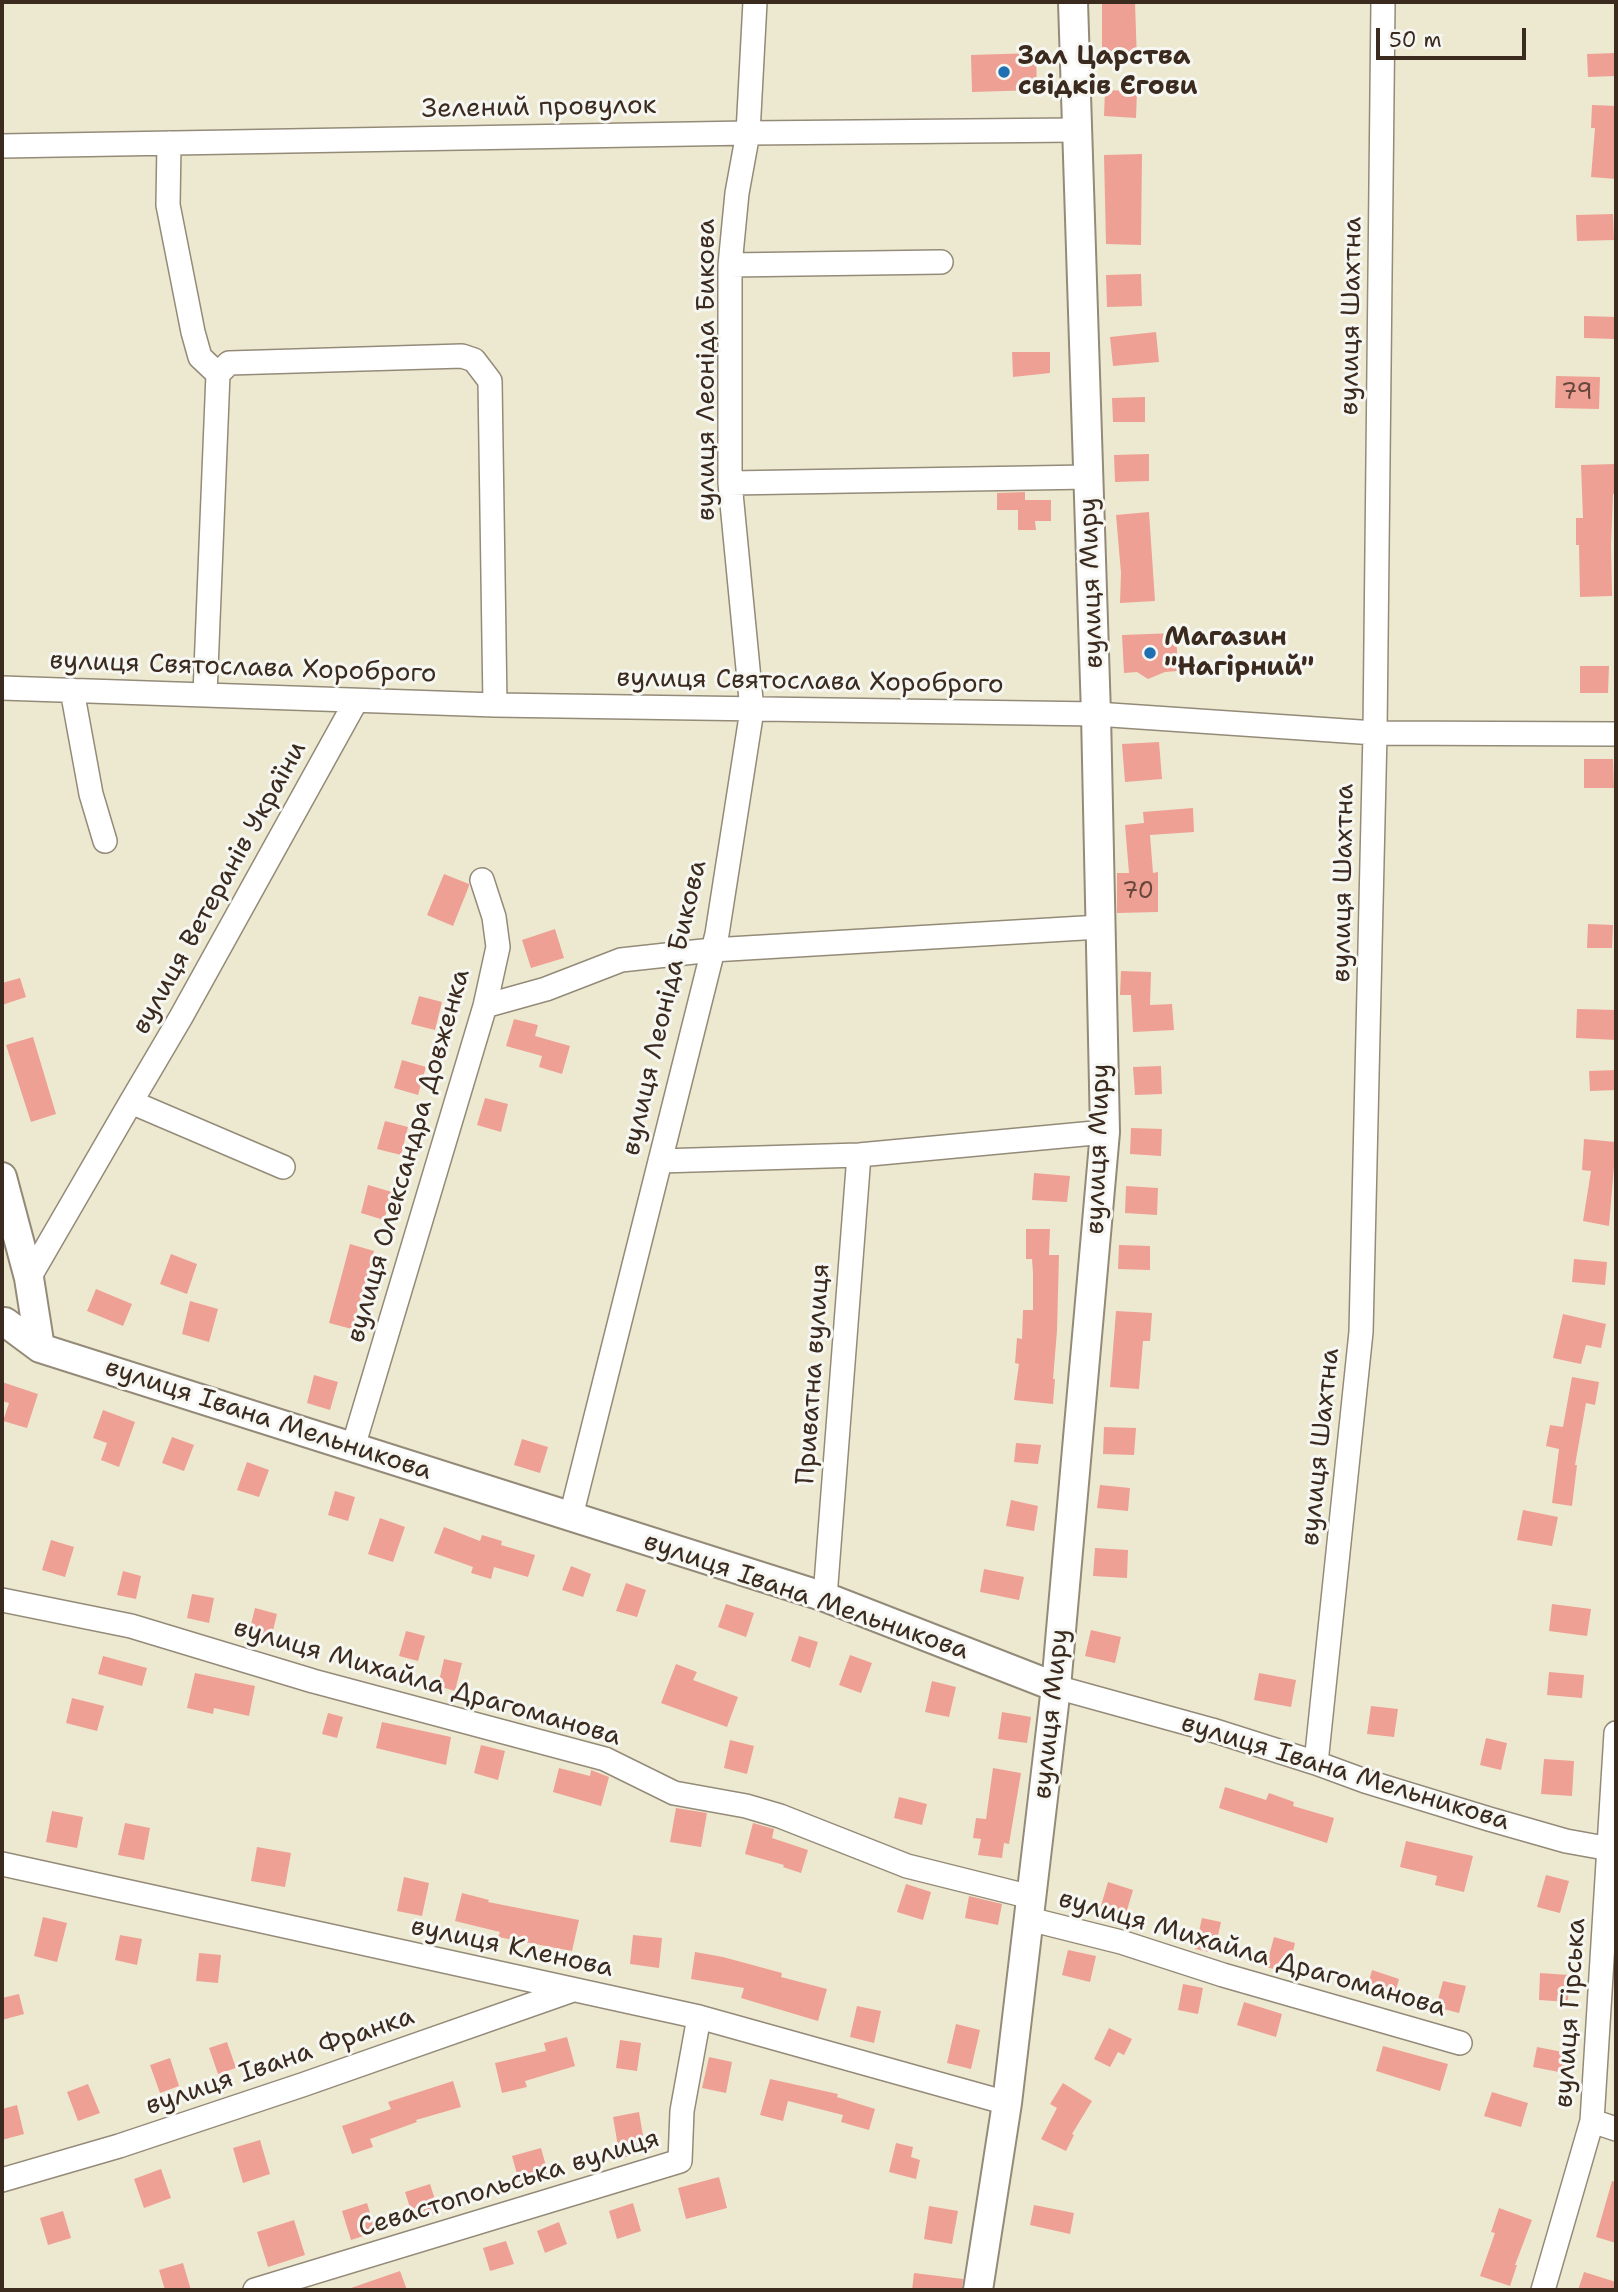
<!DOCTYPE html>
<html>
<head>
<meta charset="utf-8">
<style>
  body { margin:0 }
  #map { position:relative; width:1618px; height:2292px; overflow:hidden; background:#ede9d1; font-family:"Shantell Sans",sans-serif }
  canvas { display:block }
  .frame { position:absolute; inset:0; border:4px solid #3b2a1e; pointer-events:none }
  .scale { position:absolute; left:1376px; top:28px; width:150px; height:32px; box-sizing:border-box; border:4px solid #3b2a1e; border-top:0; padding-left:9px; font-size:21px; line-height:24px; white-space:nowrap; color:#3b2a1e; -webkit-text-stroke:5px #f6f6f2; paint-order:stroke }
</style>
</head>
<body>
<div id="map">
<canvas width="1618" height="2292"></canvas>
<div class="frame"></div>
<div class="scale">50 m</div>
</div>
<script>
const context = document.querySelector('canvas').getContext('2d');
context.lineJoin = 'round';
function fill(path, color) { context.fillStyle = color; context.fill(path, 'evenodd'); }
const poly = rows => new Path2D(rows.map(r => 'M' + r).join(''));
function stroke(path, color, width, dash) { context.strokeStyle = color; context.lineWidth = width; context.lineCap = dash ? 'butt' : 'round'; context.setLineDash(dash || []); context.stroke(path); }
function write(font, color, halo, rows, align = 'center') {
  context.font = font + ' "Shantell Sans",sans-serif'; context.lineWidth = 6; context.setLineDash([]); context.textBaseline = 'middle'; context.strokeStyle = halo; context.fillStyle = color; for (const [text, x, y, turn = 0] of rows) {
    context.save(); context.translate(x, y); context.rotate((+turn || 0) * Math.PI / 180); context.textAlign = isNaN(turn) ? turn : align; if (halo) context.strokeText(text, 0, 0); context.fillText(text, 0, 0); context.restore();
  }
}
fill(poly([
  [1102,2,1135,2,1137,61,1102,61],
  [1036,53,1037,90,972,92,971,55],
  [1616,53,1616,76,1588,77,1587,54],
  [1105,90,1137,91,1136,118,1104,116],
  [1592,105,1616,106,1616,179,1591,177,1595,128,1591,128],
  [1142,154,1141,245,1106,244,1104,155],
  [1613,214,1614,240,1577,241,1576,215],
  [1141,274,1142,306,1107,307,1106,275],
  [1584,316,1616,317,1615,339,1584,338],
  [1156,332,1159,362,1113,366,1110,337],
  [1012,352,1050,352,1050,373,1013,377],
  [1556,376,1600,377,1599,409,1555,408],
  [1145,397,1145,422,1113,422,1112,398],
  [1149,454,1149,481,1115,482,1114,455],
  [1616,464,1616,493,1613,494,1611,545,1612,596,1580,597,1579,545,1576,545,1576,518,1583,518,1581,465],
  [1025,492,1025,500,1051,500,1051,521,1035,521,1036,530,1018,530,1018,510,997,510,997,493],
  [1149,512,1155,601,1120,603,1121,573,1116,515],
  [1176,633,1178,671,1165,672,1148,679,1137,672,1124,673,1122,635],
  [1580,666,1609,666,1608,693,1580,693],
  [1159,742,1162,779,1125,782,1122,744],
  [1584,759,1613,759,1614,788,1584,788],
  [1193,808,1194,832,1150,835,1153,873,1158,872,1158,912,1117,913,1117,873,1129,873,1125,825,1144,823,1143,812],
  [444,874,469,884,469,886,453,926,427,915],
  [1588,924,1613,925,1612,948,1587,948],
  [555,929,564,958,531,968,522,940],
  [1121,971,1151,972,1150,1005,1172,1004,1174,1030,1133,1032,1131,995,1120,995],
  [20,978,26,997,2,1005,2,983],
  [419,996,442,1002,435,1030,411,1024],
  [1577,1009,1616,1010,1616,1040,1576,1038],
  [514,1019,538,1025,535,1036,570,1046,562,1074,539,1067,542,1056,506,1046],
  [33,1037,56,1114,31,1122,6,1045],
  [402,1060,426,1067,418,1095,394,1088],
  [1161,1066,1162,1094,1135,1095,1133,1067],
  [1616,1070,1616,1090,1590,1091,1589,1071],
  [485,1098,508,1104,501,1132,477,1125],
  [385,1121,408,1127,401,1155,377,1149],
  [1131,1128,1162,1129,1161,1156,1130,1154],
  [1584,1139,1616,1142,1609,1226,1583,1221,1591,1171,1582,1170],
  [1034,1173,1070,1176,1067,1202,1032,1200],
  [368,1185,392,1192,384,1220,361,1213],
  [1126,1186,1158,1188,1157,1215,1125,1213],
  [1026,1229,1050,1229,1049,1255,1059,1255,1057,1331,1053,1379,1055,1379,1053,1404,1014,1400,1019,1364,1015,1363,1017,1338,1022,1339,1023,1310,1033,1310,1033,1273,1032,1259,1026,1259],
  [350,1244,374,1251,352,1329,329,1323],
  [1119,1245,1150,1246,1150,1270,1118,1269],
  [171,1254,197,1264,187,1294,160,1284],
  [1574,1259,1607,1262,1605,1285,1572,1282],
  [96,1289,132,1304,123,1326,87,1311],
  [190,1301,218,1309,209,1342,182,1334],
  [1116,1311,1152,1313,1150,1341,1143,1341,1139,1389,1110,1387],
  [1563,1314,1606,1324,1601,1348,1586,1345,1581,1364,1553,1358],
  [314,1375,338,1382,330,1410,307,1403],
  [1572,1377,1599,1382,1595,1405,1586,1403,1575,1465,1577,1465,1572,1506,1552,1503,1559,1449,1546,1446,1550,1425,1563,1427],
  [2,1382,38,1394,27,1428,3,1421,9,1403,2,1401],
  [103,1410,135,1422,119,1467,101,1460,107,1443,93,1438],
  [1104,1427,1136,1428,1134,1455,1103,1454],
  [172,1437,194,1445,184,1471,162,1463],
  [522,1439,548,1447,540,1473,514,1465],
  [1016,1443,1041,1445,1038,1464,1014,1462],
  [247,1462,269,1470,259,1497,237,1490],
  [1100,1485,1130,1488,1128,1511,1097,1508],
  [335,1491,355,1497,348,1521,328,1515],
  [1011,1500,1038,1506,1034,1531,1006,1526],
  [1523,1510,1558,1517,1552,1546,1517,1540],
  [380,1518,405,1527,393,1562,368,1554],
  [444,1527,480,1541,482,1535,502,1541,501,1545,535,1555,528,1577,494,1567,491,1579,471,1573,473,1567,434,1553],
  [51,1540,74,1547,65,1577,42,1570],
  [1095,1548,1128,1550,1127,1578,1093,1576],
  [571,1566,591,1574,583,1597,562,1590],
  [984,1569,1024,1577,1019,1600,980,1592],
  [123,1571,141,1576,136,1599,117,1595],
  [626,1583,646,1590,637,1617,616,1611],
  [192,1594,214,1598,209,1623,187,1618],
  [726,1604,754,1613,746,1637,718,1627],
  [1552,1604,1591,1609,1587,1636,1549,1631],
  [255,1608,277,1614,270,1643,248,1637],
  [1091,1630,1121,1637,1115,1663,1085,1656],
  [406,1631,425,1636,418,1661,399,1656],
  [799,1636,818,1642,810,1668,791,1661],
  [850,1655,872,1663,861,1693,839,1685],
  [103,1656,147,1668,142,1686,98,1674],
  [444,1659,462,1663,455,1691,438,1686],
  [676,1664,697,1672,693,1680,738,1697,727,1727,661,1703],
  [1549,1672,1584,1675,1582,1698,1547,1695],
  [195,1673,255,1686,249,1716,214,1708,213,1714,187,1708],
  [1259,1673,1296,1680,1291,1707,1254,1700],
  [932,1681,956,1687,949,1717,925,1712],
  [72,1698,104,1706,97,1731,66,1723],
  [1371,1706,1398,1709,1394,1737,1367,1734],
  [1002,1712,1031,1717,1027,1743,998,1739],
  [328,1713,343,1717,337,1738,322,1734],
  [382,1722,451,1737,446,1765,376,1748],
  [1486,1738,1507,1743,1501,1770,1480,1765],
  [730,1740,754,1746,747,1774,724,1768],
  [481,1745,505,1751,498,1780,474,1773],
  [1544,1759,1574,1761,1572,1796,1541,1794],
  [559,1768,590,1776,591,1770,609,1777,601,1806,553,1792],
  [993,1768,1021,1773,1009,1844,1004,1843,1002,1858,978,1855,981,1839,973,1838,976,1818,986,1819],
  [1225,1787,1266,1800,1269,1793,1294,1802,1293,1806,1334,1818,1327,1843,1219,1808],
  [899,1797,927,1804,922,1825,894,1818],
  [676,1808,707,1813,701,1847,670,1842],
  [52,1811,83,1817,77,1848,46,1842],
  [125,1823,150,1828,144,1860,118,1855],
  [753,1823,774,1829,772,1838,808,1850,801,1873,783,1867,784,1865,745,1854],
  [1406,1841,1473,1856,1464,1892,1435,1885,1437,1876,1400,1867],
  [257,1847,291,1853,285,1887,251,1881],
  [1546,1875,1569,1881,1560,1913,1537,1907],
  [404,1877,429,1883,422,1916,397,1911],
  [1108,1882,1133,1890,1125,1917,1100,1909],
  [906,1884,931,1892,923,1920,897,1912],
  [462,1893,489,1900,488,1902,579,1920,572,1951,498,1937,500,1932,455,1921],
  [969,1896,1002,1904,998,1925,965,1918],
  [43,1917,67,1923,57,1962,34,1956],
  [1202,1918,1221,1922,1214,1953,1195,1949],
  [120,1935,142,1939,137,1965,115,1960],
  [633,1935,662,1938,659,1968,630,1964],
  [1274,1937,1295,1943,1288,1973,1266,1967],
  [1068,1950,1096,1956,1090,1982,1062,1975],
  [695,1952,723,1957,782,1973,781,1977,827,1989,818,2021,741,1998,744,1988,691,1979],
  [199,1953,221,1955,218,1983,196,1981],
  [1372,1970,1399,1979,1394,1997,1367,1988],
  [1540,1973,1569,1975,1568,2002,1539,2000],
  [1443,1981,1466,1986,1459,2013,1436,2007],
  [1183,1984,1203,1988,1198,2014,1178,2010],
  [19,1994,24,2014,2,2020,2,1998],
  [1244,2002,1282,2014,1276,2037,1237,2025],
  [857,2006,881,2011,874,2043,850,2037],
  [956,2024,980,2030,971,2069,947,2063],
  [1109,2028,1132,2039,1124,2055,1118,2052,1110,2067,1094,2059],
  [567,2037,575,2066,525,2081,527,2087,502,2093,495,2063,546,2051,544,2043],
  [620,2040,641,2043,637,2071,616,2068],
  [227,2042,236,2068,218,2074,209,2048],
  [1383,2046,1448,2064,1440,2091,1376,2071],
  [1537,2047,1568,2053,1564,2073,1533,2067],
  [709,2057,732,2062,726,2093,702,2088],
  [170,2058,179,2086,160,2093,150,2065],
  [770,2079,838,2094,837,2097,875,2109,869,2130,841,2122,843,2115,788,2101,783,2121,760,2115],
  [453,2081,461,2107,416,2120,417,2122,370,2139,373,2147,352,2154,342,2126,391,2109,388,2102],
  [1063,2083,1092,2101,1072,2134,1074,2135,1066,2151,1041,2139,1057,2108,1050,2104],
  [88,2084,100,2113,78,2121,67,2092],
  [1492,2092,1528,2103,1521,2127,1484,2116],
  [17,2105,24,2134,2,2140,2,2109],
  [639,2112,646,2153,620,2158,613,2117],
  [260,2140,270,2174,243,2183,233,2148],
  [896,2143,913,2147,911,2157,920,2160,916,2179,889,2172],
  [541,2148,549,2177,520,2185,512,2156],
  [161,2169,171,2198,144,2208,134,2179],
  [719,2177,727,2208,686,2219,678,2188],
  [1612,2181,1616,2182,1616,2243,1596,2237],
  [430,2184,439,2212,414,2220,405,2192],
  [367,2203,376,2232,351,2240,342,2211],
  [633,2203,641,2231,617,2239,609,2211],
  [1034,2205,1074,2213,1070,2234,1030,2225],
  [929,2206,958,2211,952,2244,924,2239],
  [1499,2208,1532,2220,1515,2265,1517,2265,1510,2286,1480,2276,1495,2233,1491,2232],
  [63,2211,71,2238,48,2245,40,2218],
  [294,2220,305,2255,268,2267,257,2232],
  [559,2222,567,2244,545,2253,537,2231],
  [506,2241,514,2264,490,2271,483,2248],
  [183,2263,191,2290,165,2290,159,2270],
  [400,2271,407,2290,351,2290,351,2288],
  [1584,2272,1616,2282,1616,2290,1578,2290],
  [914,2273,963,2279,962,2290,912,2290]
]), '#eea094');
const minor = poly([
  [169,143,168,205,193,332,200,357,218,374],
  [2,146,748,133,1077,130],
  [730,265,941,262],
  [730,483,1089,477],
  [2,688,495,705,1096,714,1375,733,1616,734],
  [72,690,91,794,105,841],
  [205,694,218,374,229,363,462,356,474,360,490,381,495,705],
  [485,1006,546,989,621,960,712,950,1100,927],
  [131,1102,181,1017,356,701],
  [660,1161,859,1155,1105,1132],
  [29,1278,131,1102,283,1167],
  [353,1447,485,1006,498,947,494,917,482,880],
  [571,1516,717,934,752,710,730,483,730,265,737,193,748,133,755,2],
  [825,1597,859,1155],
  [2,1600,131,1626,313,1681,605,1759,674,1793,746,1806,780,1816,907,1866,1031,1897],
  [1056,1687,1212,1730,1316,1763,1365,1781,1489,1819,1566,1841,1616,1850],
  [1316,1763,1361,1332,1375,733,1383,2],
  [2,1864,699,2017,1007,2103],
  [1029,1919,1121,1942,1223,1975,1460,2043],
  [1592,2121,1616,2129],
  [2,2180,119,2146,302,2085,573,1990],
  [255,2290,680,2161,682,2111,699,2017],
  [1543,2290,1592,2121,1616,1733]
]);
const tertiary = poly([
  [2,1177,29,1278,40,1348],
  [5,1322,40,1348,825,1597,1056,1687],
  [978,2290,1007,2103,1056,1687,1105,1132,1096,714,1073,2]
]);
stroke(minor, '#948a78', 26);
stroke(tertiary, '#948a78', 32);
stroke(minor, '#fff', 23);
stroke(tertiary, '#fff', 28);
for (const [x, y, r, color] of [
  [1004,72,7,"#1f6fb2"],
  [1150,653,7,"#1f6fb2"]
]) { const dot = new Path2D(); dot.arc(x, y, r, 0, 2 * Math.PI); context.fillStyle = color; context.fill(dot); stroke(dot, '#f6f6f2', 2.5); }
write('23px', '#68483c', null, [
  ["79",1577,393],
  ["70",1138,892]
]);
write('bold 26px', '#3b2a1e', '#f6f6f2', [
  ["Зал Царства",1018,57],
  ["свідків Єгови",1018,87],
  ["Магазин",1164,638],
  ["\"Нагірний\"",1164,668]
], 'left');
write('26px', '#3b2a1e', '#f6f6f2', [
  ["Зелений провулок",539,108,-1],
  ["вулиця Шахтна",1352,316,-89],
  ["вулиця Леоніда Бикова",707,370,-90],
  ["вулиця Миру",1092,583,-92],
  ["вулиця Святослава Хороброго",243,668,2],
  ["вулиця Святослава Хороброго",810,682,1],
  ["вулиця Шахтна",1344,883,-89],
  ["вулиця Ветеранів України",220,888,-61],
  ["вулиця Леоніда Бикова",665,1008,-77],
  ["вулиця Миру",1099,1149,-88],
  ["вулиця Олександра Довженка",409,1156,-74],
  ["Приватна вулиця",814,1374,-86],
  ["вулиця Івана Мельникова",268,1420,18],
  ["вулиця Шахтна",1321,1447,-84],
  ["вулиця Івана Мельникова",806,1597,19],
  ["вулиця Михайла Драгоманова",427,1683,16],
  ["вулиця Миру",1052,1714,-84],
  ["вулиця Івана Мельникова",1345,1773,17],
  ["вулиця Кленова",512,1948,12],
  ["вулиця Михайла Драгоманова",1252,1954,16],
  ["вулиця Гірська",1571,2013,-86],
  ["вулиця Івана Франка",280,2062,-19],
  ["Севастопольська вулиця",509,2184,-17]
]);
</script>
</body>
</html>
